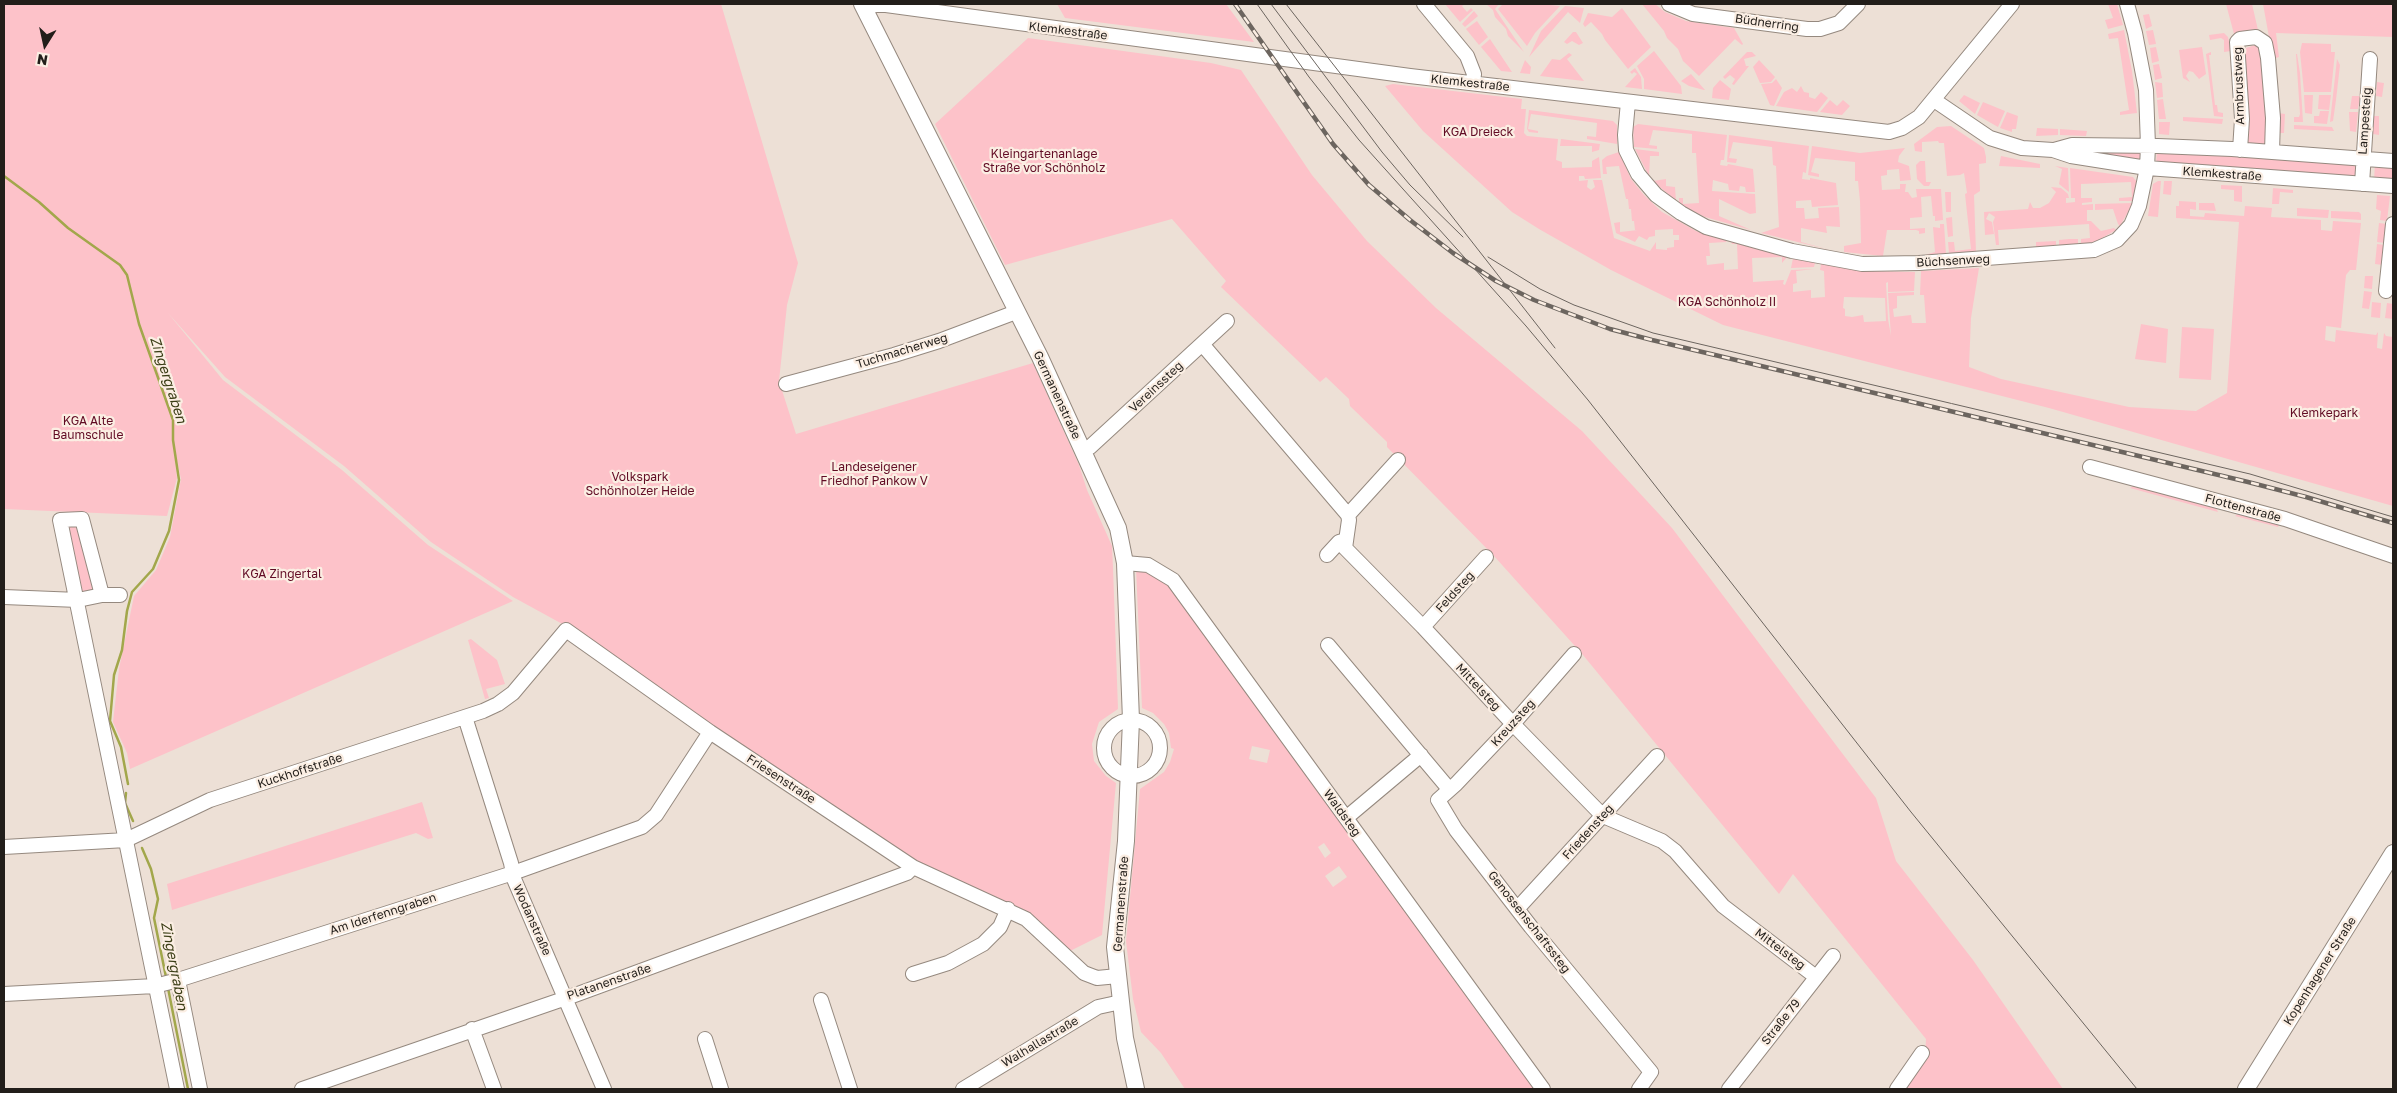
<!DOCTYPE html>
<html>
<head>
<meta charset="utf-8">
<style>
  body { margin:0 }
  #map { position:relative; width:2397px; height:1093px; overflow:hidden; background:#ede0d6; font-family:"Golos Text",sans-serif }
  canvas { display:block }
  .frame { position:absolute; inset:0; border:5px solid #221e1a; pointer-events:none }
  .north { position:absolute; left:20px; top:20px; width:50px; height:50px; -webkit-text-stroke:4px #fbeee3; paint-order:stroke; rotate:190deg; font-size:14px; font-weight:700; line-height:20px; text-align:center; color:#221e1a }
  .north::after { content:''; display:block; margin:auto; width:18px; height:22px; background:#221e1a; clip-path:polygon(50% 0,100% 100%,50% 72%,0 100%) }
</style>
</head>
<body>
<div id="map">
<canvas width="2397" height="1093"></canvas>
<div class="frame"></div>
<div class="north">N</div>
</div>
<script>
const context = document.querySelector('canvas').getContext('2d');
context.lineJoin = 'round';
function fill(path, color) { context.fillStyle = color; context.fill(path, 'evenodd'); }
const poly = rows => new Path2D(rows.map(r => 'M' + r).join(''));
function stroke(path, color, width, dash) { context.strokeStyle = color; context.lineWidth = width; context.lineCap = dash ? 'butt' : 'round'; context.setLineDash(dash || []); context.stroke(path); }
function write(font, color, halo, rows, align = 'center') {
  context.font = font + ' "Golos Text",sans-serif'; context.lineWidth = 4.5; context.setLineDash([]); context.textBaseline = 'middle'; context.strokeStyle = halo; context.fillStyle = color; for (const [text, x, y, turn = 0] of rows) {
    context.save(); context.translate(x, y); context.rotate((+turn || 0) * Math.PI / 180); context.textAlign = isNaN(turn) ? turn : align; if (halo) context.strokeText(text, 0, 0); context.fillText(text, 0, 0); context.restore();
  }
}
fill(poly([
  [4,4,721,4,798,263,787,305,779,381,796,434,1033,363,1079,465,1087,490,1112,546,1113,568,1118,709,1099,722,1092,744,1094,761,1106,776,1116,783,1102,935,1068,952,1037,921,921,867,566,626,513,597,431,542,344,466,225,377,168,313,223,380,342,470,428,545,513,601,130,769,127,753,113,722,119,669,134,596,156,570,170,537,181,479,174,447,177,478,167,516,4,509],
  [1057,4,1226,4,1254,42,1065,18],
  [1445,4,1465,4,1462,6,1467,12,1471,8,1473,10,1460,22],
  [1486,4,1499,4,1495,9,1524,52,1508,36,1506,29,1495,17,1493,10],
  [1503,4,1541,4,1560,6,1535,33,1527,46,1498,9],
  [1642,4,1655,4,1665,12,1686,21,1734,28,1743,44,1742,45,1735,39,1699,76,1683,61,1678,49,1667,38,1664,31],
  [2108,4,2117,4,2123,25,2108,29,2105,20,2113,18],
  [2226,4,2252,4,2258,30,2234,34],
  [2263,4,2393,4,2393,37,2276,33,2279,57,2273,59],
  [1565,6,1584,8,1580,23,1568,12,1529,57,1541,31],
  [1622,8,1651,47,1628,69,1605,40,1602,34,1591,22,1585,27,1583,24,1588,13,1612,17],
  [1474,11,1478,16,1465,27,1462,24],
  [2149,14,2152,26,2146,29,2143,15],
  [1477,21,1488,37,1479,45,1466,29],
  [2124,30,2132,71,2137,113,2120,115,2120,112,2129,110,2118,38,2109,39,2108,34],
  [2153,30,2156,44,2149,45,2146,31],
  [1573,32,1576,32,1583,43,1579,45,1572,41,1567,44,1564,42],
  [2224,33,2228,37,2231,51,2224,52,2224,40,2221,38,2210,40,2209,35],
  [1028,38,1211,63,1241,70,1312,175,1367,241,1436,308,1582,431,1672,528,1876,798,1896,861,1973,960,2063,1089,1901,1089,1925,1058,1926,1039,1793,874,1779,894,1583,655,1494,556,1387,447,1387,442,1350,406,1349,399,1326,377,1320,382,1221,287,1226,281,1172,219,1005,265,935,124],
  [1490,39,1512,72,1501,71,1481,47],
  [2302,43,2331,44,2331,52,2335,52,2331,92,2304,92,2300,52],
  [2255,45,2260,47,2270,118,2267,148,2247,147,2243,49],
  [2156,47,2159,61,2152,63,2150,48],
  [2202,47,2206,74,2199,79,2193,72,2189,71,2186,76,2190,82,2183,78,2179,50],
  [1654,51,1681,86,1682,94,1644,89,1644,79,1637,66],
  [1747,52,1752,52,1756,56,1744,59,1746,66,1749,66,1734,85,1732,84,1735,79,1730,75,1725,79,1723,77],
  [2211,52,2211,55,2209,55,2215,105,2217,105,2218,112,2223,113,2223,117,2214,116,2206,54],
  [1569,53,1572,55,1567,59,1584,81,1540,76,1552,59,1560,60],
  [2296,54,2297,54,2300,73,2303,122,2294,122,2294,117,2299,117,2300,114],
  [2337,59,2340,65,2336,100,2333,121,2330,122],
  [1525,60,1531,67,1530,74,1520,73],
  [1759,60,1775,77,1771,82,1760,83,1753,67],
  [2159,64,2162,78,2155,80,2153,65],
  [1635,68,1641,77,1642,89,1625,87,1637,74,1634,72,1632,74,1630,72],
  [1691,74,1705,90,1704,90,1689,86,1681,81],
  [1776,79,1782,88,1774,106,1770,105,1761,84,1772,83],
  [1720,80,1731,89,1729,100,1712,98,1713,88],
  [2155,82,2162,83,2163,97,2157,98],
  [2377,82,2384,83,2382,97,2376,96],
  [1393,84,1522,99,1521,109,1526,109,1524,133,1527,136,1558,139,1556,160,1562,162,1562,168,1592,167,1592,161,1599,157,1601,178,1585,179,1584,176,1579,176,1579,181,1588,180,1587,187,1591,190,1595,187,1593,180,1602,180,1614,238,1650,251,1656,242,1656,249,1667,250,1667,248,1674,247,1674,240,1679,240,1679,235,1673,235,1673,229,1655,230,1655,236,1649,237,1647,240,1639,236,1635,242,1616,233,1614,223,1620,222,1620,232,1638,230,1635,230,1634,221,1632,221,1631,209,1629,209,1628,199,1626,199,1619,166,1606,167,1607,174,1603,174,1602,160,1607,156,1619,152,1631,179,1644,195,1662,212,1696,231,1727,240,1726,242,1709,243,1710,256,1706,256,1707,265,1724,263,1724,270,1738,269,1737,244,1732,244,1731,241,1787,257,1782,263,1782,257,1752,258,1753,282,1784,280,1783,284,1785,285,1791,270,1814,269,1796,271,1797,283,1793,284,1793,292,1811,290,1811,298,1825,297,1824,271,1820,270,1821,264,1870,271,1915,272,1914,291,1888,292,1888,282,1886,283,1888,319,1891,336,1888,293,1914,292,1914,295,1897,296,1897,308,1893,309,1894,317,1911,315,1912,323,1926,323,1924,295,1920,295,1921,271,1979,268,1971,318,1969,367,2001,379,2129,407,2196,411,2227,393,2239,222,2176,218,2176,206,2179,206,2179,201,2196,202,2196,210,2190,209,2190,216,2204,217,2205,213,2244,216,2245,206,2272,208,2271,217,2321,220,2321,230,2332,231,2333,221,2361,223,2356,270,2350,270,2346,275,2341,328,2326,326,2325,340,2335,342,2336,330,2376,335,2378,332,2377,348,2382,349,2384,333,2386,336,2393,337,2393,506,2049,408,1723,325,1611,270,1539,229,1512,212,1423,131,1385,86],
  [1844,297,1885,298,1886,321,1864,322,1863,315,1852,317,1845,316,1845,309,1843,308],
  [1801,86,1804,92,1809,93,1809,97,1815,99,1821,92,1828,98,1817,112,1776,106,1784,92,1792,88,1797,92],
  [1964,95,1980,103,1975,114,1959,101],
  [2304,95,2313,95,2312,114,2305,113],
  [2319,95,2331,95,2329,110,2318,109],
  [2352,96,2360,96,2358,109,2350,109],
  [2163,99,2166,119,2159,119,2157,100],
  [1830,100,1837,106,1843,100,1850,106,1842,115,1820,112],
  [1983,102,2005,111,1998,127,1977,115],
  [1529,110,1613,121,1617,125,1617,144,1587,139,1587,136,1596,137,1597,123,1531,114,1528,129,1538,131,1538,133,1529,132,1527,129],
  [2320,111,2329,111,2327,124,2314,123,2314,116,2319,116],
  [2007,112,2018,116,2016,129,2012,129,2012,132,2000,128],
  [2349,112,2358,112,2356,132,2350,131],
  [2278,113,2285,114,2284,133,2278,133],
  [2374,116,2379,116,2379,135,2373,134],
  [2183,117,2223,119,2222,124,2183,121],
  [2159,122,2170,122,2169,135,2159,134],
  [1638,124,1727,135,1724,160,1721,160,1720,165,1727,166,1728,164,1753,169,1755,192,1746,192,1745,187,1740,186,1739,191,1729,190,1728,184,1713,180,1712,191,1755,194,1756,213,1750,214,1719,199,1719,216,1751,230,1705,217,1679,204,1679,198,1683,198,1683,204,1699,203,1696,153,1692,153,1692,134,1653,130,1649,145,1657,146,1657,149,1634,147,1633,127],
  [2294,125,2332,127,2334,131,2294,129],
  [1951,126,1984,148,1986,157,1986,163,1979,164,1980,191,1974,195,1976,252,1949,253,1948,242,1954,242,1955,251,1971,249,1965,194,1967,193,1964,173,1960,175,1947,176,1944,143,1939,143,1938,141,1922,142,1922,152,1915,151,1914,144,1937,127],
  [2037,128,2058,129,2058,135,2036,136],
  [2060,129,2087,131,2086,136,2060,135],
  [1729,135,1809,146,1806,173,1803,172,1802,179,1810,180,1810,178,1836,183,1838,205,1812,207,1811,200,1796,201,1796,208,1804,208,1805,219,1819,218,1818,208,1839,207,1840,227,1826,226,1827,233,1801,228,1801,242,1830,250,1761,233,1779,227,1776,166,1773,165,1772,147,1733,142,1729,158,1737,159,1736,163,1727,162],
  [1561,139,1600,144,1599,150,1592,152,1592,146,1560,146],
  [1812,146,1860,153,1905,148,1899,156,1898,162,1909,166,1911,180,1900,181,1899,169,1887,170,1887,175,1881,176,1882,190,1900,189,1900,184,1906,184,1905,192,1908,192,1912,198,1917,197,1916,189,1941,189,1943,220,1935,221,1935,216,1933,216,1931,196,1921,197,1922,217,1910,218,1910,229,1925,228,1925,233,1919,234,1919,231,1916,230,1887,230,1883,256,1844,252,1844,246,1861,243,1860,201,1858,181,1855,181,1855,162,1815,158,1811,172,1819,174,1819,177,1808,175],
  [1635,149,1659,152,1659,156,1650,156,1649,176],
  [2073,149,2141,149,2143,161],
  [2157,149,2357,163,2357,177,2156,166],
  [2001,156,2040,164,2040,168,1999,166],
  [1920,161,1925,161,1926,182,1931,182,1929,186,1924,186,1917,179,1916,165],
  [2375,163,2393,164,2393,182,2374,181],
  [2055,166,2068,168,2069,192,2059,184,2062,169],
  [2070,168,2133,177,2137,182,2134,201,2119,201,2119,198,2132,197,2131,182,2081,184,2081,198,2092,198,2092,202,2082,203,2082,205,2093,204,2093,210,2087,210,2087,221,2091,221,2101,231,2114,228,2116,230,2097,241,2081,245,2081,239,2090,238,2089,224,1998,230,1999,245,1996,245,1993,222,1995,217,1989,213,1986,219,1992,222,1994,234,1985,235,1984,212,2028,209,2030,202,2033,208,2040,208,2049,203,2056,192,2051,187,2061,188,2068,194,2069,198,2066,198,2066,203,2075,202,2075,198,2071,198],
  [1666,179,1666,186,1675,187,1676,201,1653,181],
  [2158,181,2161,181,2158,217,2148,216,2153,184],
  [2164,181,2172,181,2171,195,2163,194],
  [2221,185,2242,186,2242,202,2234,201,2234,190,2221,189],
  [2273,188,2293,190,2293,193,2280,192,2279,204,2272,204],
  [1945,192,1951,192,1951,212,1946,212],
  [2377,195,2390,196,2387,221,2380,220,2381,211,2376,209],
  [2133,203,2120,226,2118,224,2113,209,2095,210,2095,204],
  [2199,203,2214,203,2216,211,2199,210],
  [2297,208,2329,210,2328,218,2297,216],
  [2331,211,2359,212,2361,214,2361,220,2331,218],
  [1952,217,1953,236,1948,237,1946,218],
  [2379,223,2387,224,2385,243,2377,242],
  [1940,224,1944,224,1946,254,1925,255,1935,252,1933,227,1940,228],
  [2069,239,2078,239,2078,245,2059,246,2059,240],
  [2056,241,2056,246,2036,248,2036,242],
  [2377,244,2385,245,2383,265,2375,264],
  [1793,258,1815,263,1814,267,1791,268],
  [2365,276,2373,276,2372,289,2364,288],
  [2364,291,2372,292,2369,309,2362,308],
  [2372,302,2381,303,2380,318,2371,317],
  [2387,303,2393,304,2393,319,2385,318],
  [2141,324,2168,329,2166,363,2135,359],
  [2182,327,2214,329,2211,380,2179,378],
  [2136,484,2143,489,2176,497,2183,497,2185,500,2216,508,2218,512,2130,488],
  [2238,514,2279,525,2278,527,2235,516],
  [80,522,96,589,81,594,64,523],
  [1136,567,1150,570,1173,585,1539,1089,1185,1089,1161,1053,1141,1032,1133,999,1126,941,1140,789,1164,772,1170,762,1174,749,1171,748,1169,733,1164,724,1153,713,1142,708],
  [1252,746,1270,750,1267,763,1249,759],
  [1324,843,1331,853,1325,858,1318,847],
  [1339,866,1347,877,1333,887,1325,876],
  [471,639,497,660,505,684,486,689,489,698,485,699,468,640],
  [422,802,433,838,428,839,416,833,172,910,167,884]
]), '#fdc2c9');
stroke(poly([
  [4,176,39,202,68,228,120,265,127,275,139,324,173,420,173,440,179,480,169,531,153,569,132,592,127,611,122,650,114,675,110,721,121,747,128,784],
  [126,793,125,803,133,821],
  [142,848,151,869,158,899,154,918,166,977],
  [168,988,188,1089]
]), '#a2a74b', 2.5);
const minor = poly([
  [1424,4,1467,56,1474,74,1473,83],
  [1669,4,1693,14,1807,29,1820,29,1839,23,1858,4],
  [864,8,876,5,886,5,1410,76,1889,132,1902,128,1919,117,2012,4],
  [1934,100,1990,138,2022,148,2053,150,2071,156,2147,168,2393,186],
  [1628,102,1625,135,1626,150,1638,174,1656,195,1681,213,1706,227,1792,251,1862,264,1919,263,2094,250,2117,240,2131,225,2139,206,2147,168,2148,146,2146,90,2135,33,2127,4],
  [2054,150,2072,145,2158,146,2232,149,2393,161],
  [2240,150,2242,119,2237,42,2240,39,2256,37,2265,43,2268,58,2273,118,2272,152],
  [2362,184,2370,59],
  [2386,291,2393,224],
  [1202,344,1348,515,1349,520,1345,548,1423,627,1513,724,1603,816,1662,841,1675,851,1723,906,1816,977],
  [786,384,894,355,939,341,1016,312],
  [1083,450,1090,447,1227,321],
  [2090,467,2285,519,2393,556],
  [1348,515,1398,460],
  [1327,555,1339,542,1346,540],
  [1125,563,1148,565,1173,580,1543,1089],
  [102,595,82,519,60,520,177,1089],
  [4,597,78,600,102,595,120,595],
  [1423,627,1486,557],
  [1328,645,1449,789],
  [1574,654,1513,724,1456,784,1438,800,1456,830,1531,927,1651,1072,1639,1089],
  [465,717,511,863,514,879,604,1089],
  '1104 748a28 28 0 1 1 56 0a28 28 0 1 1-56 0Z',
  [1346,818,1421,755],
  [4,847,126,840,210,800,483,711,498,704,513,693,566,630,710,732,913,867,1026,919,1084,973,1097,978,1118,976],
  [1518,908,1657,756],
  [913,974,948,963,983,944,1000,927,1008,909],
  [178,980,200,1089],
  [4,994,155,986,178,980,513,873,642,827,656,815,710,732],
  [821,1000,850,1089],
  [472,1029,494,1089],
  [705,1039,721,1089],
  [302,1089,575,995,907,873,913,867],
  [963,1089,1098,1007,1121,1002],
  [1729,1089,1833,956],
  [1897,1089,1922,1053]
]);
const major = poly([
  [862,4,1040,357,1118,528,1125,563,1131,720,1126,841,1115,947,1125,1038,1136,1089],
  [2246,1089,2393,853]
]);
stroke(minor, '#95897f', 16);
stroke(major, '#95897f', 18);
stroke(minor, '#fff', 14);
stroke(major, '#fff', 16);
stroke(poly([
  [1257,4,1309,77,1359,140,1526,326,1588,400,1911,812,2137,1089],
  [1271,4,1382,152,1410,185,1463,237],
  [1286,4,1555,348],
  [1488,257,1540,289,1574,305,1653,333,2250,474,2393,517]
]), '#6c655f', 1);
const rail = poly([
  [1235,4,1333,144,1369,185,1410,220,1453,253,1496,281,1534,300,1610,329,1652,340,2248,482,2306,497,2393,523]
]);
stroke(rail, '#6c655f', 4.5);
stroke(rail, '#fbeee3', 2.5, [8]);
write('12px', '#221e1a', '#fbeee3', [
  ["Büdnerring",1767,23,8],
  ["Klemkestraße",1068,31,7],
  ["Klemkestraße",1470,83,6],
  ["Armbrustweg",2239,86,-92],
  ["Lampesteig",2365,121,-86],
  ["Klemkestraße",2222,174,4],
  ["Büchsenweg",1953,261,-3],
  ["Tuchmacherweg",902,351,-17],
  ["Vereinssteg",1156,387,-43],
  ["Germanenstraße",1057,395,65],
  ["Flottenstraße",2243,508,15],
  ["Feldsteg",1455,592,-48],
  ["Mittelsteg",1478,687,47],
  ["Kreuzsteg",1513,723,-48],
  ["Kuckhoffstraße",300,771,-18],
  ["Friesenstraße",781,779,33],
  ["Waldsteg",1342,813,54],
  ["Friedensteg",1588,832,-48],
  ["Germanenstraße",1121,904,-86],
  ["Am Iderfenngraben",383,914,-18],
  ["Wodanstraße",532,920,66],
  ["Genossenschaftssteg",1529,922,52],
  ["Mittelsteg",1780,949,37],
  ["Kopenhagener Straße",2320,971,-58],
  ["Platanenstraße",609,982,-19],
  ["Straße 79",1781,1022,-52],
  ["Walhallastraße",1040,1042,-31]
]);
write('12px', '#610b24', '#fbeee3', [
  ["KGA Dreieck",1478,132],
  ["Kleingartenanlage",1044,154],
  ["Straße vor Schönholz",1044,168],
  ["KGA Schönholz II",1727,302],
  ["Klemkepark",2324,413],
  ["KGA Alte",88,421],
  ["Baumschule",88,435],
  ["Landeseigener",874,467],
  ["Friedhof Pankow V",874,481],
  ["Volkspark",640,477],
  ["Schönholzer Heide",640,491],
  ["KGA Zingertal",282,574]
]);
write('italic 14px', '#3b3e16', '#fbeee3', [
  ["Zingergraben",168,380,72],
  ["Zingergraben",174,966,79]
]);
</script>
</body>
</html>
